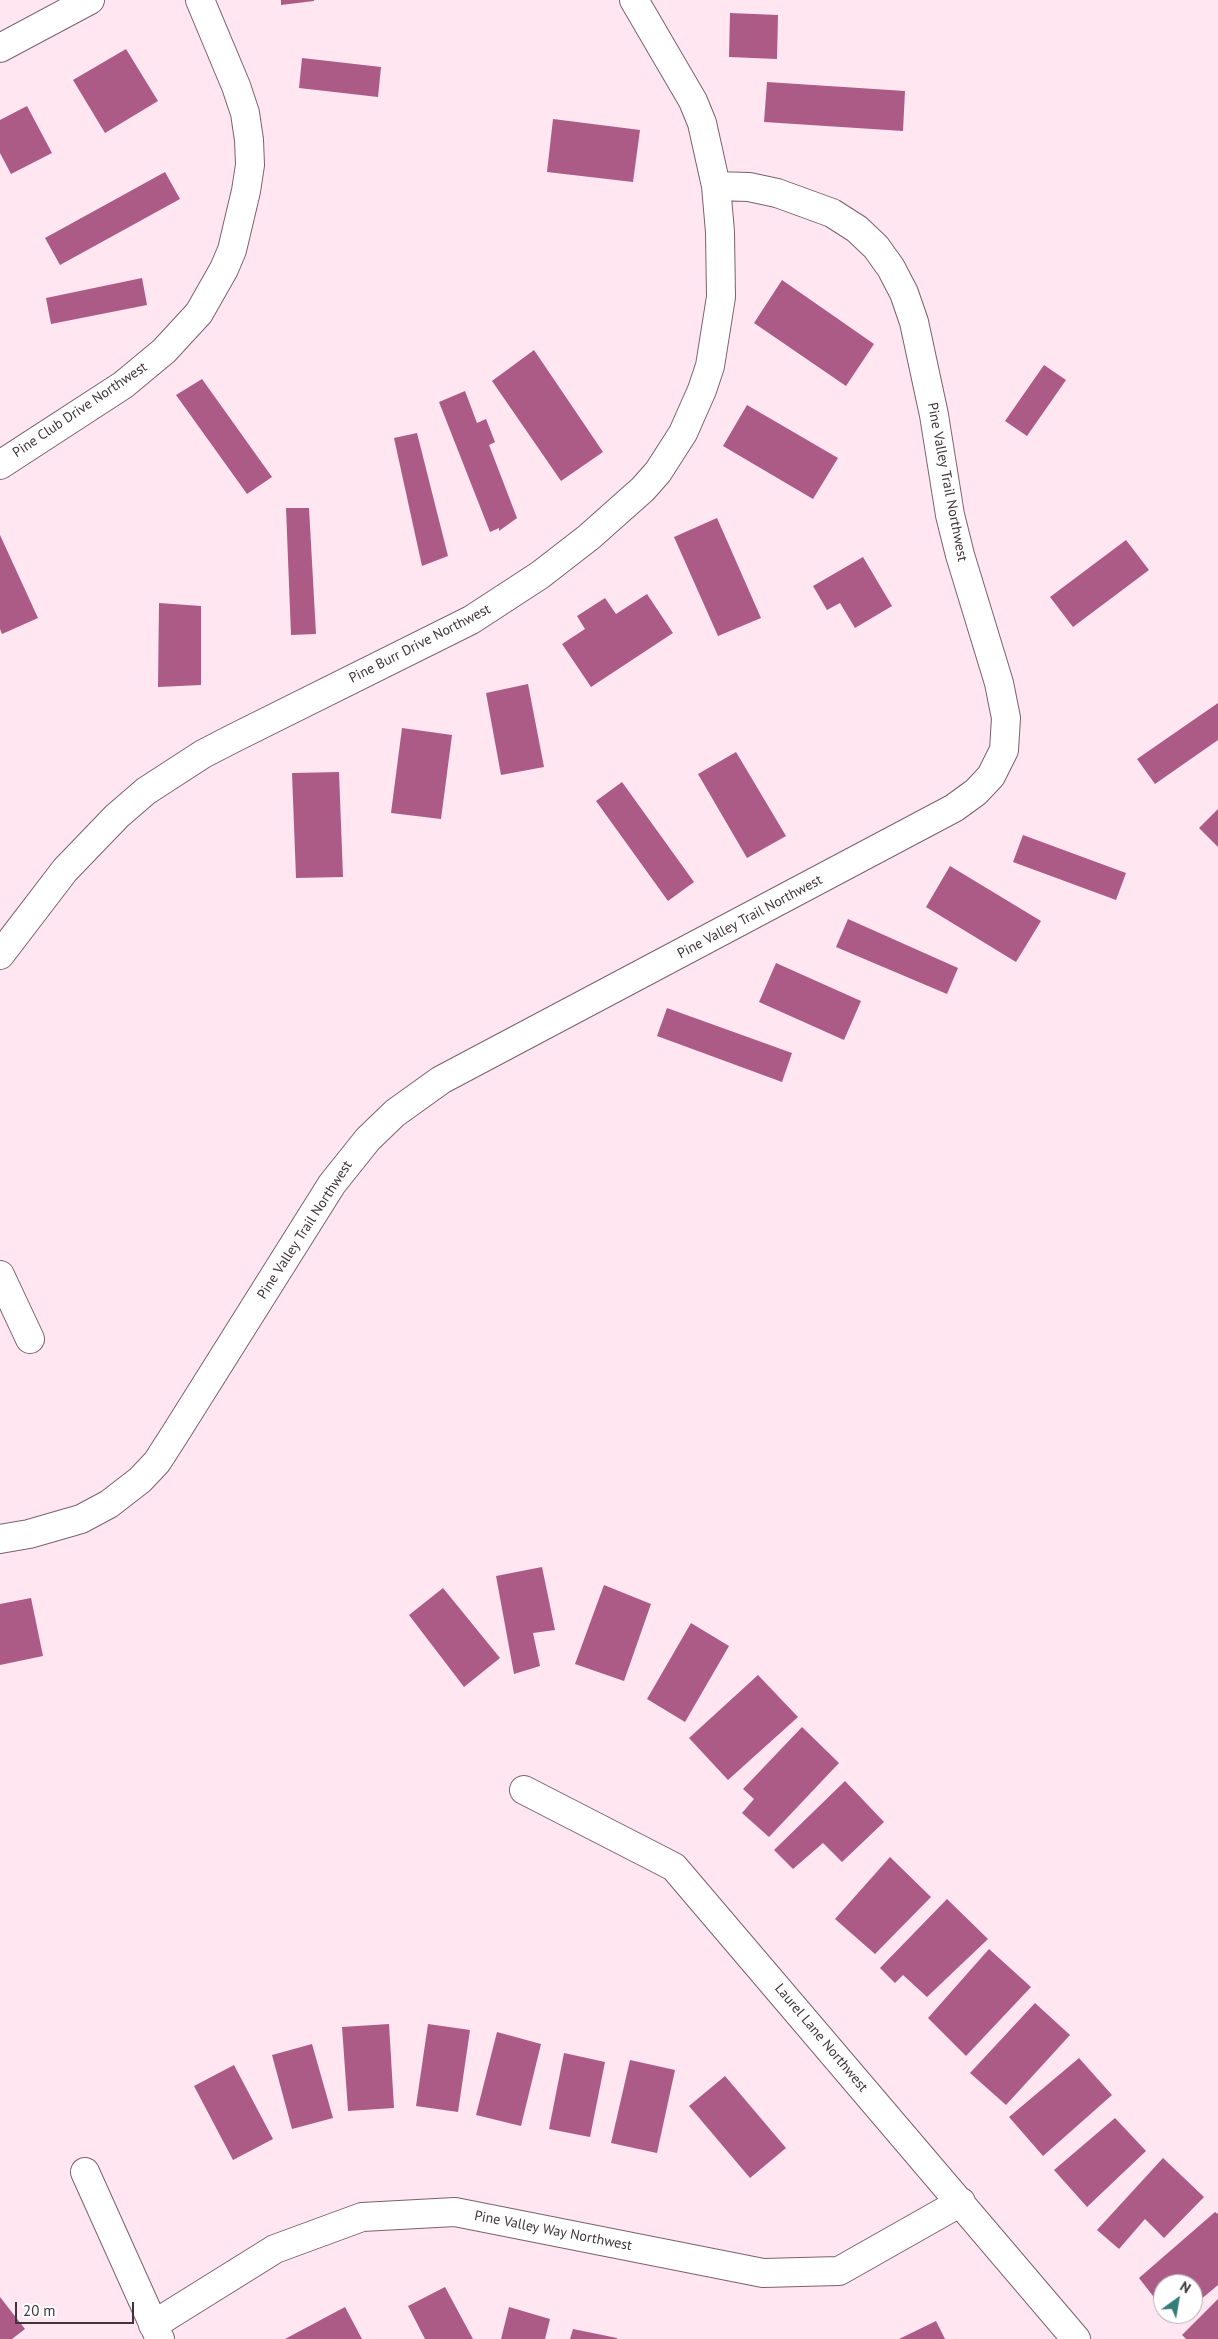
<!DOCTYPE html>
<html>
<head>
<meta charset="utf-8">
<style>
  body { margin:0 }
  #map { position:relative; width:1218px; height:2339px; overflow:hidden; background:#ffe6f1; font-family:"PT Sans",sans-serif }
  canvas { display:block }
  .north { position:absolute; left:1153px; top:2274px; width:50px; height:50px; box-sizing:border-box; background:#fff; border:1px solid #b2aeb0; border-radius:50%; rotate:32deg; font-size:14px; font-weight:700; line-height:20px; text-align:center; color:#3f3439 }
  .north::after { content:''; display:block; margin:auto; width:18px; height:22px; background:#357d79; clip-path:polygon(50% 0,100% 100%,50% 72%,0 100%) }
  .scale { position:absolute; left:15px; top:2302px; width:119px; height:22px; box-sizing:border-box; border:2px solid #3f3439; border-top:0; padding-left:6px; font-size:15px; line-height:18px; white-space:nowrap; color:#3f3439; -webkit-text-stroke:4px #fff; paint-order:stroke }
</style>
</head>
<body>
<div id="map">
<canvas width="1218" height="2339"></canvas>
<div class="north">N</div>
<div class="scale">20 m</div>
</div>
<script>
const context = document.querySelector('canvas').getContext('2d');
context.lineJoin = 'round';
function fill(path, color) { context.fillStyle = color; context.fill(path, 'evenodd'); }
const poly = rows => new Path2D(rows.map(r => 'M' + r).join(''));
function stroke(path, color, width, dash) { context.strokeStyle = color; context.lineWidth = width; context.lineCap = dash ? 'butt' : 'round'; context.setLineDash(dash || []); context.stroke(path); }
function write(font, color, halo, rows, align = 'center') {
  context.font = font + ' "PT Sans",sans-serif'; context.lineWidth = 5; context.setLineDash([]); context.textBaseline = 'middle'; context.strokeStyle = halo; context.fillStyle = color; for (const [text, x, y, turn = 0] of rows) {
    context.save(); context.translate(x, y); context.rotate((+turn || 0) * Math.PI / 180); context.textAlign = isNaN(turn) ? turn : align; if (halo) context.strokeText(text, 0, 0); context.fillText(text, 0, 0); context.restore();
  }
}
fill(poly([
  [281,0,314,0,314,1,281,5],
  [730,13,778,15,777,59,729,57],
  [126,49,158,101,105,133,73,80],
  [302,58,381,67,378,97,299,88],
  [767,82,905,91,903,131,764,122],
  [27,106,52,153,11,174,0,153,0,120],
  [553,119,640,130,633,182,547,172],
  [165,172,180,199,60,265,45,238],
  [142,278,147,305,51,324,46,298],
  [782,280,874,344,846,386,754,323],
  [534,350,603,452,561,481,492,381],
  [1044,365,1066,380,1027,436,1005,421],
  [202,379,272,477,247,494,176,395],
  [465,391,477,423,486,419,495,442,489,445,517,518,499,531,499,528,490,532,439,402],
  [747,405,838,458,813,499,723,446],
  [417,433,448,556,422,566,394,438],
  [286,508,309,508,316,634,291,635],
  [717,518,761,618,718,636,674,537],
  [0,535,38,618,2,634,0,629],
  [1126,540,1149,570,1073,627,1050,597],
  [863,557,892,606,855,628,840,603,827,610,813,586],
  [647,594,673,633,591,687,562,644,585,629,577,616,605,598,616,614],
  [159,603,201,606,201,685,158,687],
  [528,684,544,767,501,775,486,693],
  [1218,703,1218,740,1155,784,1137,759],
  [402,728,452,735,441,819,391,813],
  [736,752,786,836,747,858,698,774],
  [339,772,343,877,296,878,292,773],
  [622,782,694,882,668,901,596,801],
  [1218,809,1218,847,1199,828],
  [1023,835,1126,873,1116,900,1013,862],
  [950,866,1041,921,1016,962,926,907],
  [848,919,958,968,947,994,836,947],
  [776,963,861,1001,844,1040,759,1002],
  [667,1008,792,1053,782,1082,657,1036],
  [542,1567,555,1630,533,1633,540,1666,514,1674,496,1576],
  [604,1585,651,1604,624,1681,575,1664],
  [443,1588,500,1658,464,1687,409,1615],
  [31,1598,43,1656,0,1665,0,1604],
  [691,1623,729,1646,685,1722,647,1699],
  [758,1675,798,1717,728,1780,689,1738],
  [802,1727,839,1763,769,1837,742,1813,754,1799,743,1789],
  [845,1781,884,1822,842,1862,823,1843,793,1869,774,1850],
  [890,1857,931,1897,875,1954,835,1919],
  [947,1899,988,1939,927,1997,903,1975,895,1983,880,1968],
  [989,1949,1031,1987,966,2056,928,2018],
  [1035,2003,1070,2035,1006,2105,970,2073],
  [389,2024,394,2108,348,2111,342,2027],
  [428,2024,470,2030,458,2112,416,2106],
  [497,2032,541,2044,521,2126,476,2115],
  [312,2044,333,2118,292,2129,272,2055],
  [564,2053,605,2062,590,2137,549,2129],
  [1079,2058,1112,2095,1043,2156,1009,2117],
  [630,2060,675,2070,657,2153,611,2143],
  [234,2065,273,2139,233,2160,194,2086],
  [725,2076,786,2148,750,2178,689,2106],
  [1115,2118,1146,2151,1087,2207,1054,2170],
  [1163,2158,1204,2197,1164,2238,1145,2219,1119,2249,1097,2230],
  [1215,2212,1218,2214,1218,2285,1193,2306,1193,2284,1163,2284,1163,2302,1160,2305,1139,2278],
  [445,2287,473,2339,425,2339,408,2306],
  [0,2297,25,2329,12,2339,0,2339],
  [1218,2299,1218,2339,1186,2339,1182,2335],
  [345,2307,362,2339,285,2339],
  [509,2307,550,2319,545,2339,501,2339],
  [936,2321,945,2339,899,2339],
  [573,2329,617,2338,617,2339,570,2339]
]), '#ac5b86');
const minor = poly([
  [0,48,90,0],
  [0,465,123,385,164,351,199,313,224,269,232,250,246,191,250,165,249,140,245,113,236,86,200,0],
  [0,955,65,870,117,816,146,791,203,754,232,739,471,620,540,575,589,537,643,489,658,472,683,433,702,390,710,366,721,297,720,232,716,186,702,123,693,101,634,0],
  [0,1275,30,1339],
  [0,1539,29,1534,81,1519,109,1504,140,1480,157,1462,175,1434,332,1184,368,1139,395,1113,441,1080,954,808,976,792,991,776,1004,750,1006,718,999,683,960,555,950,515,934,415,914,322,904,293,891,268,876,247,857,229,832,213,777,193,749,187,716,186],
  [524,1790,674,1867,1076,2339],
  [85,2172,160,2339],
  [153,2325,275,2249,362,2217,455,2212,763,2273,839,2271,961,2202]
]);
stroke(minor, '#7b616d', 30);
stroke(minor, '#fff', 28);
write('14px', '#3f3439', '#fff', [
  ["Pine Club Drive Northwest",80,410,-34],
  ["Pine Valley Trail Northwest",947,482,79],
  ["Pine Burr Drive Northwest",420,644,-27],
  ["Pine Valley Trail Northwest",750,917,-28],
  ["Pine Valley Trail Northwest",305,1230,-57],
  ["Laurel Lane Northwest",821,2038,50],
  ["Pine Valley Way Northwest",553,2231,11]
]);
</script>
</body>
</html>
